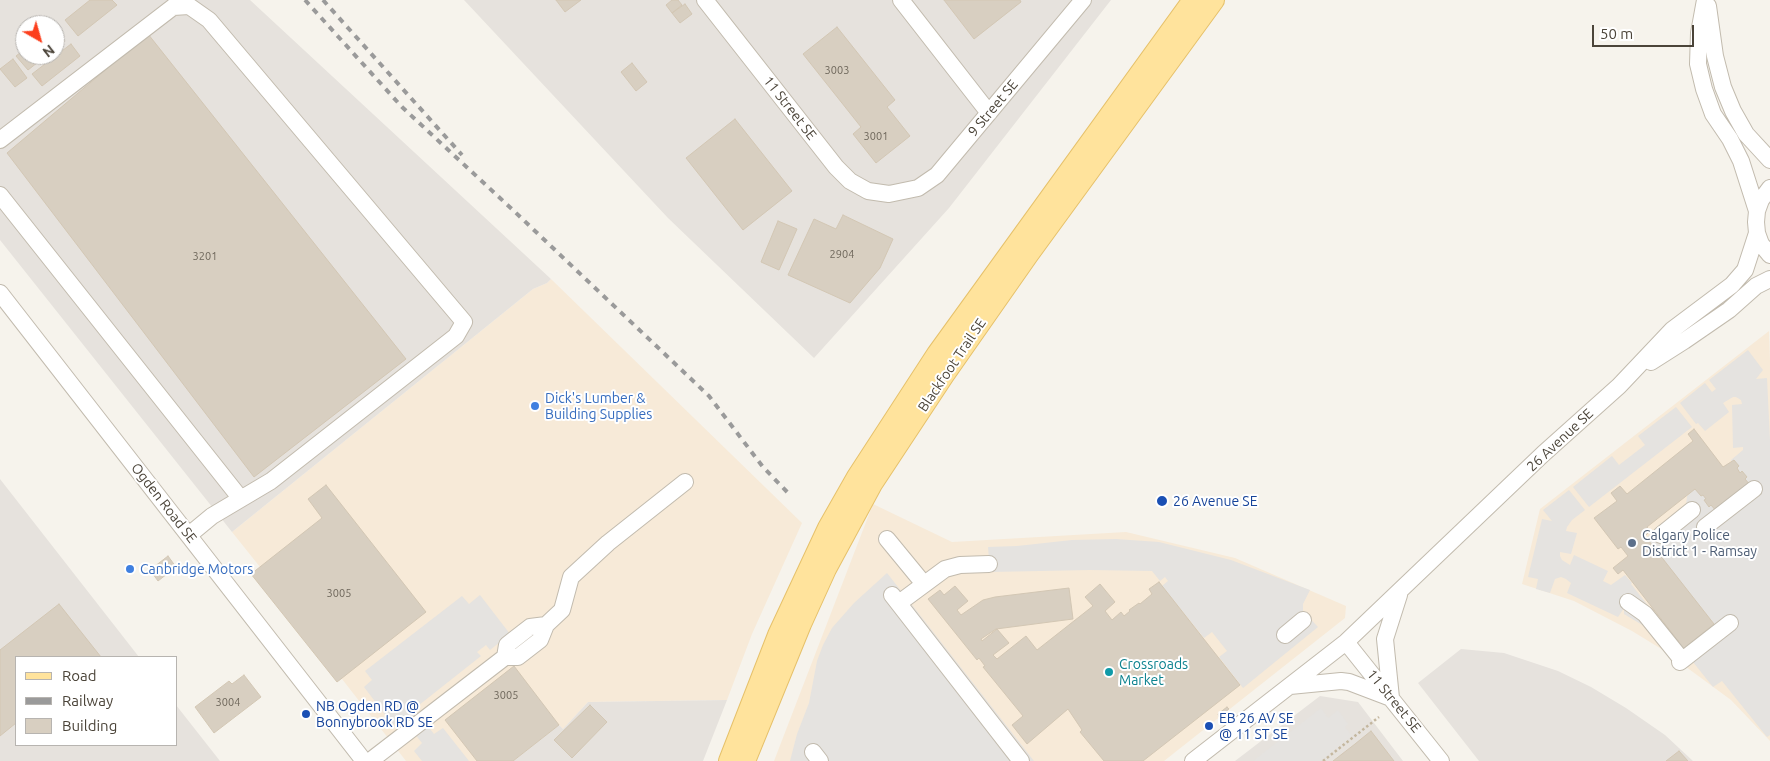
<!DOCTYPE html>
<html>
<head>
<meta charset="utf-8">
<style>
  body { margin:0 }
  #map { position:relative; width:1770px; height:761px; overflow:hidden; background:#f6f3ec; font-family:Ubuntu,sans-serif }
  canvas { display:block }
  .legend { position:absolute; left:15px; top:656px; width:162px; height:90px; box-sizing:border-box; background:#fff; border:1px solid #b7b4b0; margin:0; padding:6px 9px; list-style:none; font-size:15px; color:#4b4439 }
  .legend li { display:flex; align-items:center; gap:10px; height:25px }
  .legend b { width:25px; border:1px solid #b7b4b0 }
  .north { position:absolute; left:15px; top:15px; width:50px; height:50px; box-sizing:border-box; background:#fff; border:1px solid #b7b4b0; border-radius:50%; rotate:142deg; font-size:14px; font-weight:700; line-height:20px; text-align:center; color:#4b4439 }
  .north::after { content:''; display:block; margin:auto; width:18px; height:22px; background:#fc3f1d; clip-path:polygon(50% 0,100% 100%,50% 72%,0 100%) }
  .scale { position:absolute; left:1592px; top:25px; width:102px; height:22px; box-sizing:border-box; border:2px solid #4b4439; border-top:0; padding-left:6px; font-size:15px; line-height:18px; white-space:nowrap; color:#4b4439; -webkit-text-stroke:4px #fff; paint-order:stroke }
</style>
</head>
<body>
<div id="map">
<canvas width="1770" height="761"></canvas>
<ul class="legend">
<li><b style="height:6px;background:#ffe39c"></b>Road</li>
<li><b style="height:6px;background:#9a9a9a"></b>Railway</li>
<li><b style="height:14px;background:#d8cfc1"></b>Building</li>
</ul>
<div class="north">N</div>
<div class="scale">50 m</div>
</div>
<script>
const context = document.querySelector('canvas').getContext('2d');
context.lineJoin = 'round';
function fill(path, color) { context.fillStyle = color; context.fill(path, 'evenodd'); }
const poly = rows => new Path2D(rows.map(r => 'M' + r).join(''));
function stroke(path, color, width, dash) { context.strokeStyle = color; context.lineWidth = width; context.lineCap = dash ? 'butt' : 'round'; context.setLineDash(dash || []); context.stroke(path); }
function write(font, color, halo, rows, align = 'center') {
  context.font = font + ' Ubuntu,sans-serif'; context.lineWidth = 4; context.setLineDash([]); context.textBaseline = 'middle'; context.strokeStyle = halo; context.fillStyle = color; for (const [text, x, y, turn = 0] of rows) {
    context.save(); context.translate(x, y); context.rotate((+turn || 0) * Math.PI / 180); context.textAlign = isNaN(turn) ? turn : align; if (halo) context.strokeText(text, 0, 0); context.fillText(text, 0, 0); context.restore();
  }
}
fill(poly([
  [551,279,802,523,752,634,727,700,588,702,563,729,559,725,513,761,406,761,342,679,337,682,251,574,260,567,232,532,533,289,547,283],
  [1769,331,1770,361,1770,741,1731,700,1663,650,1632,631,1574,601,1522,584,1540,509],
  [873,504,952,542,1126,532,1235,558,1346,606,1345,618,1164,761,774,761]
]), '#f7ead8');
fill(poly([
  [0,0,250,0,551,279,547,283,533,289,232,532,0,240],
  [25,25,55,25,55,55,25,55],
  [464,0,1111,0,949,208,814,358,668,218],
  [0,479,139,657,16,657,16,745,176,745,176,705,220,761,0,761],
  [1461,649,1504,653,1558,671,1591,687,1626,708,1665,735,1693,761,1479,761,1418,683],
  [1320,696,1358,702,1403,761,1235,761],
  [727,700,703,761,513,761,559,725,563,729,588,702]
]), '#e6e2dd');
fill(poly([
  [1748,350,1763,370,1756,379,1767,378,1770,440,1770,735,1767,737,1722,681,1713,687,1693,662,1687,667,1663,650,1644,626,1624,614,1624,608,1618,617,1567,593,1571,583,1566,579,1561,577,1555,579,1550,593,1536,589,1538,579,1528,577,1542,519,1552,521,1543,510,1569,490,1585,510,1572,520,1567,527,1566,531,1577,533,1571,554,1560,552,1560,556,1562,560,1570,565,1574,555,1608,571,1603,581,1611,585,1625,575,1632,583,1631,584,1682,649,1714,624,1646,538,1686,506,1687,496,1697,487,1750,486,1731,460,1743,450,1743,447,1733,448,1732,405,1742,404,1741,400,1736,397,1733,397,1723,403,1729,412,1705,431,1698,423,1696,424,1680,403,1705,383,1712,392,1716,389,1709,380],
  [1676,407,1692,427,1589,507,1573,487,1612,456,1619,465,1645,445,1638,436],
  [1116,539,1159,542,1231,560,1310,590,1303,604,1303,611,1318,627,1243,688,1219,657,1227,651,1212,632,1204,638,1162,586,1168,581,1165,577,1160,581,1152,571,1090,570,990,572,988,547,1017,546,1072,540],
  [887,573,1034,761,790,761,797,734,809,703,817,661,823,645,832,628,854,603],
  [480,595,510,634,490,650,486,645,477,652,481,656,414,709,434,734,443,728,469,761,422,761,414,751,422,743,402,718,393,725,364,687,372,680,365,671,462,596,469,604],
  [1321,708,1328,718,1338,710,1348,724,1345,727,1352,736,1321,761,1253,761]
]), '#e5e3e0');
const building = poly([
  [90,0,112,0,117,5,78,36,65,20,90,0],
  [556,0,581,0,565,12,556,0],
  [672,0,678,0,682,5,672,13,666,5,672,0],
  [944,0,1020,0,1021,2,974,39,944,0],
  [685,4,692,14,680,23,672,13,685,4],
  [837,27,895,100,887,107,910,136,876,163,853,134,861,127,803,54,837,27],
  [55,29,65,41,55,49,55,29],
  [148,34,406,359,254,477,7,153,148,34],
  [71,44,80,56,42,86,32,74,71,44],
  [25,49,25,55,47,55,28,70,16,56,25,49],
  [13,59,27,78,15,87,0,69,13,59],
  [632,63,647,82,636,91,621,72,632,63],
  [735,119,792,191,743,230,686,158,735,119],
  [843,215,893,239,880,268,850,303,788,275,814,219,836,229,843,215],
  [778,221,797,229,779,270,761,262,778,221],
  [1694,429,1723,467,1734,460,1739,466,1737,468,1740,473,1742,471,1747,477,1745,479,1751,486,1717,512,1711,505,1709,507,1704,500,1706,499,1703,495,1701,496,1695,489,1647,527,1650,531,1645,536,1714,624,1679,652,1674,646,1679,642,1623,570,1618,574,1613,568,1628,556,1621,547,1618,549,1594,518,1617,501,1611,493,1620,486,1627,494,1693,441,1688,434,1694,429],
  [326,485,426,612,337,682,251,574,322,518,308,499,326,485],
  [168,556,176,567,158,581,150,570,168,556],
  [1159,582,1240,685,1143,761,1104,761,1080,732,1082,730,1068,709,1027,744,1012,725,1023,716,983,667,985,666,979,658,977,660,928,599,940,590,944,595,955,586,968,601,957,610,961,615,983,600,995,597,1069,588,1073,619,996,629,981,639,982,641,997,629,1009,643,993,655,997,659,1026,636,1037,650,1093,606,1085,597,1100,584,1115,602,1105,611,1112,620,1121,612,1124,616,1130,611,1129,610,1139,603,1140,604,1152,594,1149,589,1159,582],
  [59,604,101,657,16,657,16,723,0,736,0,650,59,604],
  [514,666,559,725,513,761,477,761,445,720,514,666],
  [244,675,261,697,214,733,195,707,229,681,232,684,244,675],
  [590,705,607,722,572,758,554,740,590,705],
  [1227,707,1229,709,1219,717,1218,714,1227,707],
  [1371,731,1394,761,1333,761,1355,744,1371,731],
  [1679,751,1688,761,1666,761,1679,751]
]);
fill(building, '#d8cfc1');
stroke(building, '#d3c7b4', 1);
const minor = poly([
  [705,0,836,167,850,181,868,191,889,194,918,188,937,175,1083,0],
  [901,0,989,113],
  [1705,0,1699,33,1698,64,1704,89,1713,114,1730,139,1741,161,1757,211],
  [1708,6,1715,56,1723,87,1733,111,1746,134,1770,160],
  [0,140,173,7,189,6,209,20,464,322,456,336,271,481,212,516,189,535],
  [1770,188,1761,200,1757,211,1756,222,1757,233,1761,244,1770,255],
  [0,195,241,499],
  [0,293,364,761],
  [1651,362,1684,341,1729,310,1756,286,1770,279],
  [1705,527,1754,489],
  [1661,535,1692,510],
  [887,539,924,584],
  [892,595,1021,761],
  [1628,602,1645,614,1682,660],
  [899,603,945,569,960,565,989,564],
  [1285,635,1303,620],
  [1346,642,1441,761],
  [505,657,507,645,512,641,530,627,546,625],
  [1680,662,1730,623],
  [1290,686,1341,681,1349,682,1391,698],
  [1391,698,1385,639,1399,595],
  [813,752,820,761],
  [370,761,505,657,518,657,540,640,546,625,562,610,571,577,608,543,685,482],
  [1193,761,1346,642,1543,454,1619,386,1672,330,1732,285,1745,270,1757,233]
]);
const major = poly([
  [729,761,778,635,828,528,857,477,937,354,1193,0],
  [745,761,801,624,826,569,872,484,944,375,1028,255,1214,0]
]);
stroke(minor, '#c2bbae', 18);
stroke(major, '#e6c16a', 22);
stroke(poly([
  [1323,761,1379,717]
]), '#c4b79f', 2.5, [2.5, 2.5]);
stroke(minor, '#fff', 16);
stroke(major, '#ffe39c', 20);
stroke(poly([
  [305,0,402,107,515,212,709,396,763,467,790,495],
  [323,0,462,155]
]), '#9a9a9a', 4, [6, 6]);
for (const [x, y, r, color] of [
  [535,406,5,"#3f7fe0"],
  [1162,501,6,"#1a4fb4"],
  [1632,543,5,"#5c6f8a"],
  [130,569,5,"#3f7fe0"],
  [1109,672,5,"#0f9aa8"],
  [306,714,5,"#1a4fb4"],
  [1209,726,5,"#1a4fb4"]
]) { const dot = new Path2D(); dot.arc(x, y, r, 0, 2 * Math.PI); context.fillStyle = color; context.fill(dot); stroke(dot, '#fff', 2); }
write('11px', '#6e675b', null, [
  ["3003",837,70],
  ["3001",876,136],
  ["2904",842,254],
  ["3201",205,256],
  ["3005",339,593],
  ["3005",506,695],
  ["3004",228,702]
]);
write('14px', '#4b4439', '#fff', [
  ["11 Street SE",790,108,52],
  ["9 Street SE",993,108,-50],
  ["Blackfoot Trail SE",952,365,-56],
  ["26 Avenue SE",1560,440,-43],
  ["Ogden Road SE",164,503,52],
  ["11 Street SE",1394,701,51]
]);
write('14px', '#366cbe', '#fff', [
  ["Dick's Lumber &",545,398],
  ["Building Supplies",545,414],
  ["Canbridge Motors",140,569]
], 'left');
write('14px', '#164399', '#fff', [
  ["26 Avenue SE",1173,501],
  ["NB Ogden RD @",316,706],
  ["Bonnybrook RD SE",316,722],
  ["EB 26 AV SE",1219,718],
  ["@ 11 ST SE",1219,734]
], 'left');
write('14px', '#4e5e75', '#fff', [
  ["Calgary Police",1642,535],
  ["District 1 - Ramsay",1642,551]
], 'left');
write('14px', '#0d838f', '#fff', [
  ["Crossroads",1119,664],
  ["Market",1119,680]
], 'left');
</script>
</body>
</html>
